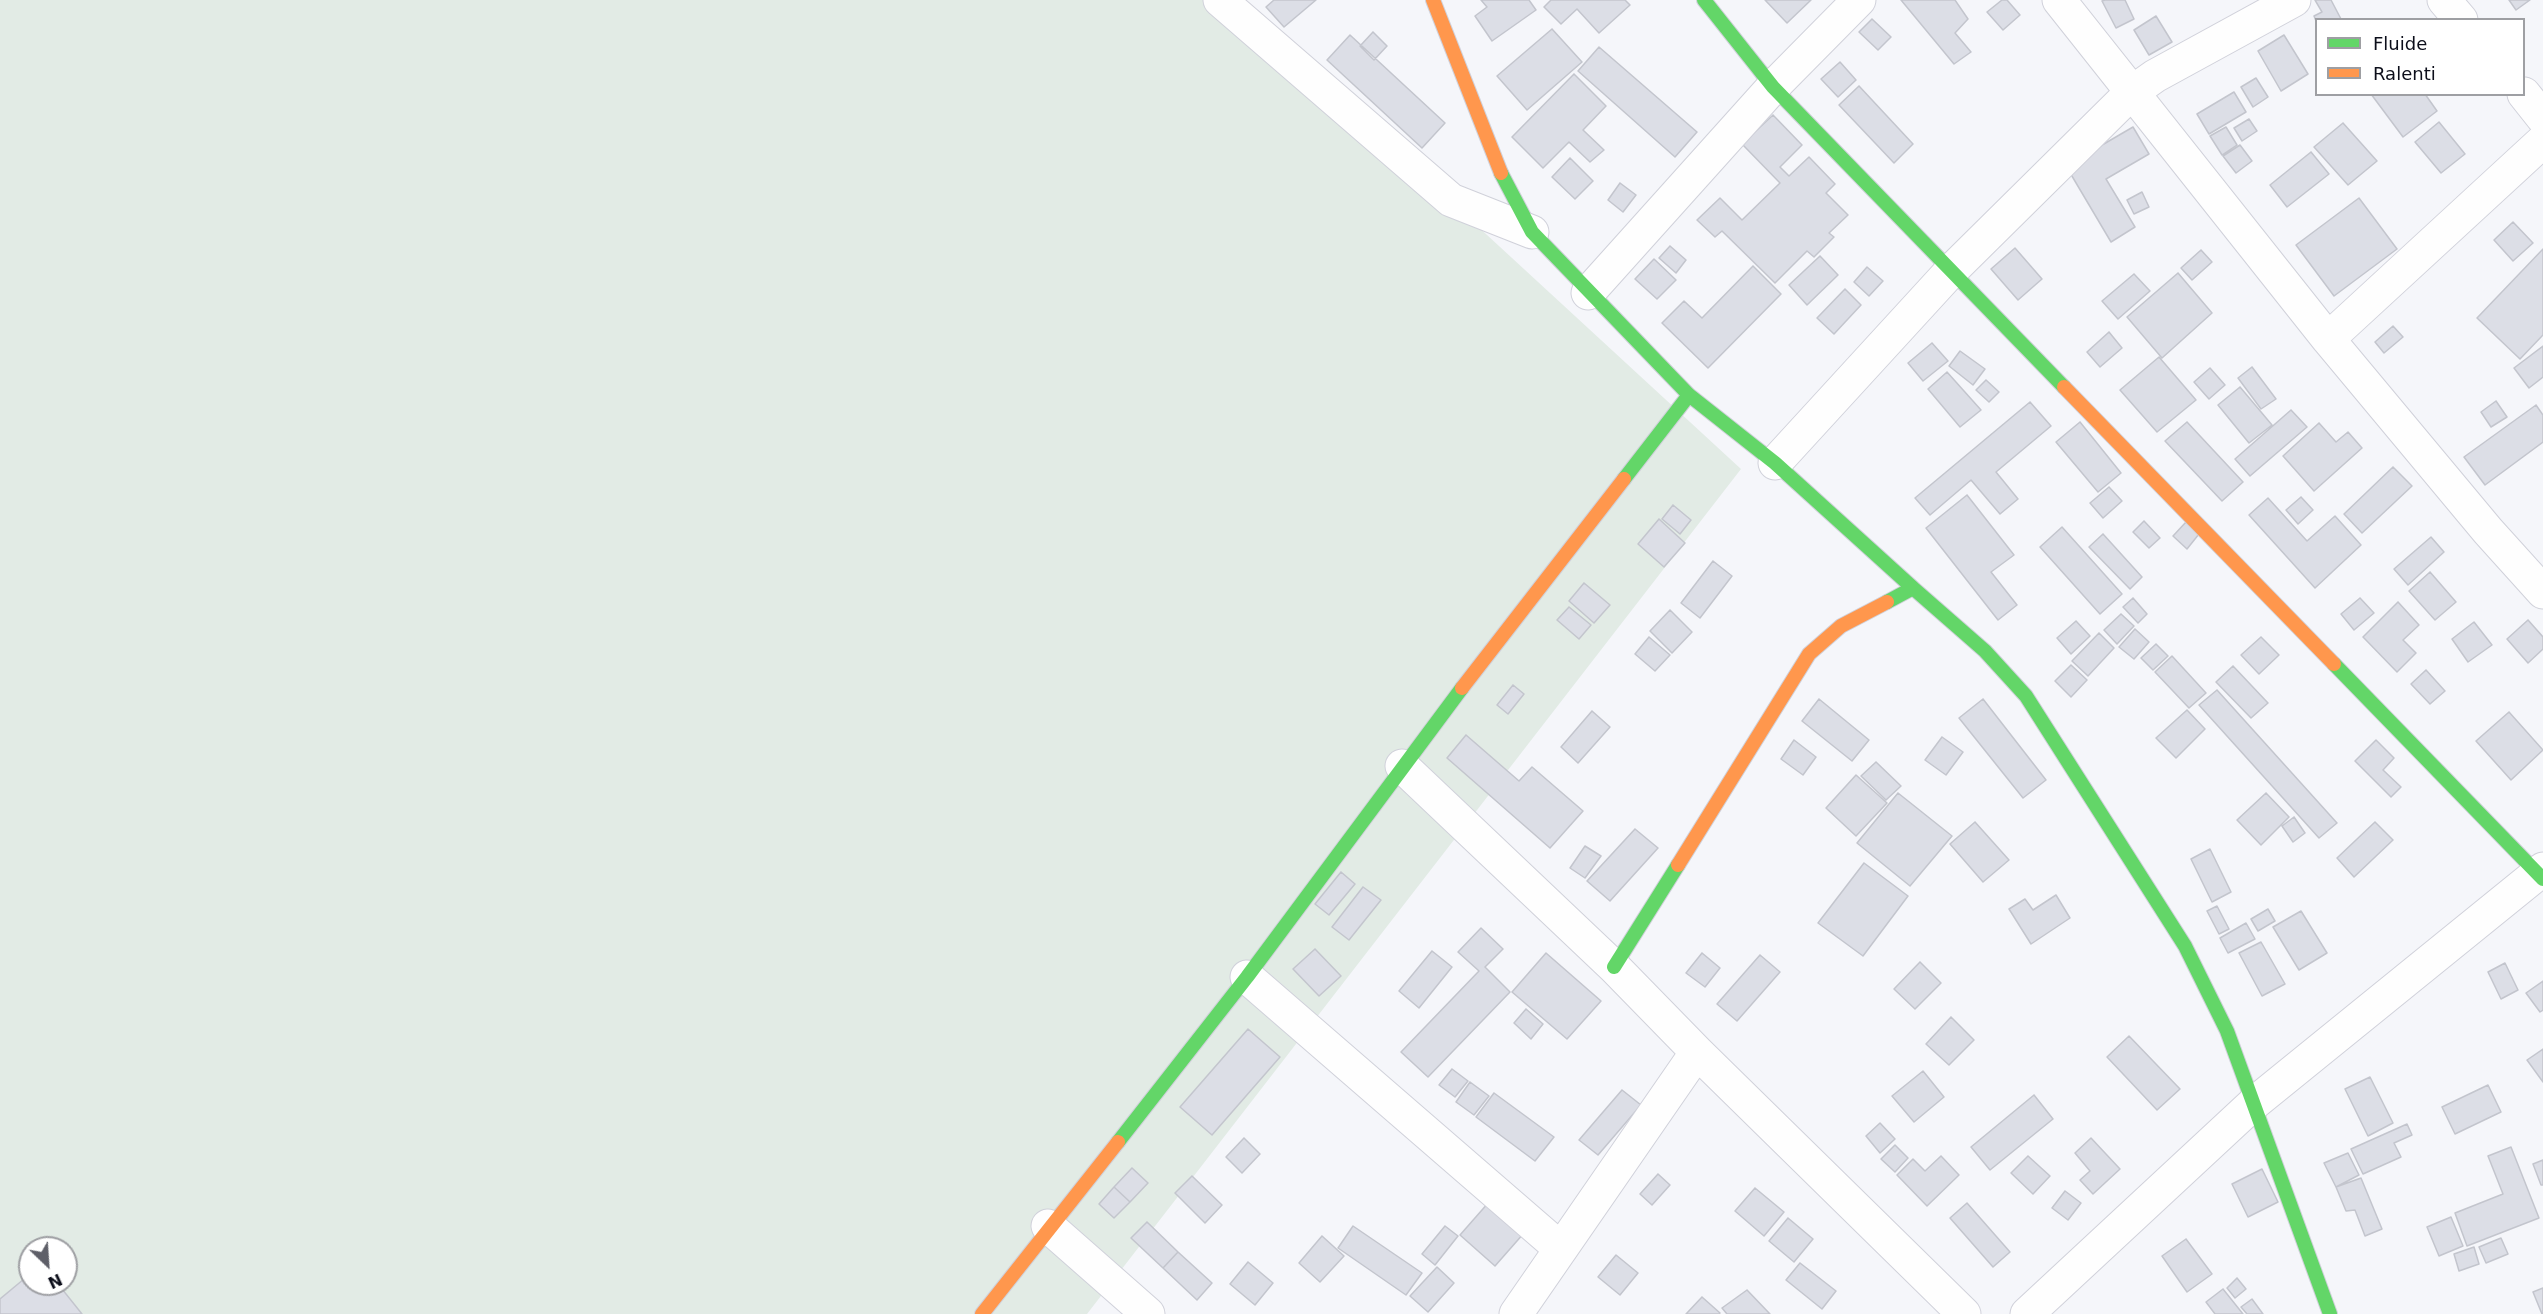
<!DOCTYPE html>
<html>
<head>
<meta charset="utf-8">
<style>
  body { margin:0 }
  #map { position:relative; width:2543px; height:1314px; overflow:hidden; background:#f5f6fa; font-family:"DejaVu Sans",sans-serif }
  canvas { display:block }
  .legend { position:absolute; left:2315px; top:18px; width:210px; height:78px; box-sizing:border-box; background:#fff; border:2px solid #9e9fa3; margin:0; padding:8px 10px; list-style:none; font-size:18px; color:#0c0e1a }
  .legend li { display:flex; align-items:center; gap:12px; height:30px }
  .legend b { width:30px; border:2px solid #9e9fa3 }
  .north { position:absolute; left:18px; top:1236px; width:60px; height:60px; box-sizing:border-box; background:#fff; border:2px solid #9e9fa3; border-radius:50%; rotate:155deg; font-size:16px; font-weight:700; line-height:24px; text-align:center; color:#0c0e1a }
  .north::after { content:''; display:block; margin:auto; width:21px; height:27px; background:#5e5f68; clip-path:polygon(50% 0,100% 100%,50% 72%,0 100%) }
</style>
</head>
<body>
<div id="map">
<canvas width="2543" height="1314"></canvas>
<ul class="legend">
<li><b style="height:8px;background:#63d668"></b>Fluide</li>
<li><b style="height:8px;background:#ff974d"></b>Ralenti</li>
</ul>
<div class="north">N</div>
</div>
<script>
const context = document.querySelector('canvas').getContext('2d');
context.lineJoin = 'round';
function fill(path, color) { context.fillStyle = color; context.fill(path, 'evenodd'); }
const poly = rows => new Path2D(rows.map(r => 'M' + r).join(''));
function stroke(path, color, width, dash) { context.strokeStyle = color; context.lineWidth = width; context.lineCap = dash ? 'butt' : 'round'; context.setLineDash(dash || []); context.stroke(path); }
fill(poly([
  [0,0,1232,0,1741,469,1087,1314,0,1314],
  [30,1248,66,1248,66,1284,30,1284]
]), '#e2ebe5');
const building = poly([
  [1274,0,1316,0,1284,27,1266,7,1274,0],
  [1481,0,1529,0,1536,10,1492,41,1475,16,1487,7,1481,0],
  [1551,0,1625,0,1630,5,1599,33,1577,9,1561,24,1544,7,1551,0],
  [1765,0,1811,0,1787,23,1765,0],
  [1901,0,1955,0,1968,19,1955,33,1971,52,1954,64,1901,0],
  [2002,0,2007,0,2020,15,2003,30,1987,12,2002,0],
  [2105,0,2125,0,2134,19,2116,28,2102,1,2105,0],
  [2315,0,2331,0,2341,19,2316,21,2314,16,2322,12,2315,0],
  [2509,0,2530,0,2516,10,2509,0],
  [2156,16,2172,42,2149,55,2134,30,2156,16],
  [1872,19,1891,37,1878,50,1859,32,1872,19],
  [1552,29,1582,62,1527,110,1497,76,1552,29],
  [1373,32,1387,46,1374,60,1360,46,1373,32],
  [1350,35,1445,123,1422,148,1327,60,1350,35],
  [2284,35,2308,74,2281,91,2258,51,2284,35],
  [1599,47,1697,132,1675,157,1578,71,1599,47],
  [1840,62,1856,80,1838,97,1821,79,1840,62],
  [1574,74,1606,106,1583,130,1604,150,1590,162,1569,142,1543,168,1512,137,1574,74],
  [2256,78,2268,97,2253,107,2241,87,2256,78],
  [1859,86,1913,144,1894,163,1839,105,1859,86],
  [2234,92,2246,112,2209,134,2197,114,2234,92],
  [2371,94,2425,94,2437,111,2403,137,2371,94],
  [1773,115,1802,145,1780,167,1789,176,1809,157,1835,184,1826,193,1848,215,1829,233,1834,237,1814,257,1807,251,1775,283,1722,231,1715,237,1697,220,1720,198,1742,220,1780,183,1742,144,1773,115],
  [2249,119,2257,131,2242,141,2234,128,2249,119],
  [2439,122,2465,154,2441,173,2415,142,2439,122],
  [2343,123,2377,161,2348,185,2314,147,2343,123],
  [2133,127,2149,154,2106,179,2135,227,2111,242,2066,166,2133,127],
  [2226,127,2237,145,2222,155,2210,136,2226,127],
  [2240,145,2252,161,2236,173,2223,156,2240,145],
  [2311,152,2329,174,2287,207,2270,185,2311,152],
  [1570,158,1593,181,1575,199,1552,177,1570,158],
  [1620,183,1636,195,1623,212,1608,200,1620,183],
  [2142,192,2149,207,2134,214,2127,200,2142,192],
  [2359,198,2397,249,2334,296,2296,245,2359,198],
  [2513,222,2533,243,2513,261,2494,240,2513,222],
  [1670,246,1686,260,1676,273,1659,258,1670,246],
  [2015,248,2042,279,2018,300,1991,269,2015,248],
  [2543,249,2543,335,2520,359,2477,318,2543,249],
  [2201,250,2212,262,2192,280,2181,268,2201,250],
  [1820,256,1838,275,1807,305,1789,285,1820,256],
  [1654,259,1676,280,1657,299,1635,279,1654,259],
  [1753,266,1781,294,1708,368,1662,323,1684,301,1702,318,1753,266],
  [1867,267,1883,281,1869,296,1854,282,1867,267],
  [2178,273,2212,313,2162,358,2127,317,2178,273],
  [2134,274,2150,291,2118,319,2102,301,2134,274],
  [1845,289,1861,305,1834,334,1817,318,1845,289],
  [2393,326,2403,337,2384,353,2375,342,2393,326],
  [2109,332,2122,348,2100,367,2087,352,2109,332],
  [1932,343,1948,361,1923,381,1908,363,1932,343],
  [2543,346,2543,377,2529,388,2514,368,2543,346],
  [1960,351,1985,369,1973,385,1949,366,1960,351],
  [2159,357,2196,400,2157,432,2120,390,2159,357],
  [2252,367,2276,399,2261,409,2238,378,2252,367],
  [2210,368,2225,385,2209,399,2194,382,2210,368],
  [1947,372,1981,410,1960,427,1928,389,1947,372],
  [1986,380,1999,392,1989,402,1976,390,1986,380],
  [2240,387,2272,425,2249,443,2218,405,2240,387],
  [2496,401,2507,417,2491,427,2481,412,2496,401],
  [2030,402,2051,426,1996,472,2018,499,2000,514,1971,480,1930,515,1915,498,2030,402],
  [2536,405,2543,415,2543,442,2485,485,2464,457,2536,405],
  [2291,410,2307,427,2250,476,2235,459,2291,410],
  [2080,422,2121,473,2098,492,2056,442,2080,422],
  [2187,422,2243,482,2222,501,2165,441,2187,422],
  [2319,423,2336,442,2348,432,2362,448,2314,491,2283,456,2319,423],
  [2393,467,2412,486,2362,533,2344,514,2393,467],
  [2109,487,2122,501,2103,518,2090,503,2109,487],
  [1967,495,2014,555,1991,572,2017,605,1998,620,1926,528,1967,495],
  [2301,497,2313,510,2298,524,2286,510,2301,497],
  [2268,498,2307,541,2335,516,2361,545,2315,588,2249,515,2268,498],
  [1673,505,1691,520,1680,534,1662,519,1673,505],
  [1659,519,1685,543,1664,567,1638,544,1659,519],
  [2144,521,2160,538,2149,548,2133,532,2144,521],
  [2186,522,2199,534,2187,549,2173,536,2186,522],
  [2062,527,2122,594,2100,614,2040,547,2062,527],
  [2103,534,2142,577,2130,589,2089,547,2103,534],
  [2431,537,2444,552,2408,585,2394,569,2431,537],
  [1713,561,1732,576,1700,618,1681,603,1713,561],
  [2430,572,2456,602,2435,620,2409,591,2430,572],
  [1584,583,1610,605,1594,623,1569,601,1584,583],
  [2133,598,2147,614,2138,623,2123,607,2133,598],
  [2360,598,2374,613,2354,630,2341,614,2360,598],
  [2398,602,2419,625,2403,640,2416,653,2397,672,2363,637,2398,602],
  [1569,607,1591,625,1579,639,1557,620,1569,607],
  [1670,610,1692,632,1672,653,1650,631,1670,610],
  [2121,614,2134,626,2117,644,2104,630,2121,614],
  [2528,620,2543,637,2543,649,2528,663,2507,639,2528,620],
  [2076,621,2090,636,2071,654,2057,638,2076,621],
  [2474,622,2492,645,2468,662,2452,639,2474,622],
  [2135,629,2149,642,2134,659,2119,647,2135,629],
  [2099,633,2114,648,2088,676,2072,661,2099,633],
  [1649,637,1670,655,1655,671,1635,654,1649,637],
  [2261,637,2279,655,2259,674,2241,655,2261,637],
  [2156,644,2168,656,2153,670,2141,658,2156,644],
  [2172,656,2206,693,2189,708,2155,672,2172,656],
  [2071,665,2087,680,2071,697,2055,681,2071,665],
  [2233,666,2268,703,2251,718,2216,682,2233,666],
  [2426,670,2445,691,2430,704,2411,684,2426,670],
  [1513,685,1524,694,1508,714,1497,705,1513,685],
  [2217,690,2337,823,2319,838,2199,705,2217,690],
  [1819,699,1869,740,1852,761,1802,721,1819,699],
  [1983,699,2046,780,2023,798,1959,718,1983,699],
  [2187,710,2205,729,2176,758,2156,738,2187,710],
  [1592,711,1610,727,1578,763,1561,747,1592,711],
  [2509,712,2543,750,2511,780,2476,741,2509,712],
  [1466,735,1519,781,1532,767,1583,811,1550,848,1447,758,1466,735],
  [1942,737,1963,752,1946,775,1925,760,1942,737],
  [1794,740,1816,757,1803,775,1781,759,1794,740],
  [2376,740,2394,758,2383,770,2401,787,2391,797,2355,761,2376,740],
  [1876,762,1901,786,1886,800,1861,776,1876,762],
  [1856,775,1887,803,1856,836,1826,808,1856,775],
  [1898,793,1952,836,1910,886,1857,843,1898,793],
  [2266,793,2289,817,2261,845,2237,820,2266,793],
  [2294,817,2305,833,2293,842,2282,826,2294,817],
  [1975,822,2009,860,1983,882,1950,844,1975,822],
  [2375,822,2393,840,2354,877,2337,858,2375,822],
  [1635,829,1658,848,1610,901,1587,881,1635,829],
  [1585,846,1601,856,1585,878,1570,868,1585,846],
  [2210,849,2231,892,2212,902,2191,859,2210,849],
  [1864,863,1908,896,1863,956,1818,923,1864,863],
  [1341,872,1355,884,1329,915,1315,904,1341,872],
  [1363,887,1381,900,1349,940,1332,927,1363,887],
  [2056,895,2070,918,2031,944,2009,909,2025,899,2033,910,2056,895],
  [2217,906,2229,929,2219,934,2207,911,2217,906],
  [2268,909,2275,921,2258,931,2251,919,2268,909],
  [2301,911,2327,953,2299,970,2273,927,2301,911],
  [2246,923,2255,939,2228,953,2220,938,2246,923],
  [1481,928,1503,949,1485,967,1510,992,1428,1077,1401,1052,1479,971,1458,952,1481,928],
  [2261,942,2285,984,2262,996,2239,953,2261,942],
  [1315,949,1341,976,1319,996,1293,969,1315,949],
  [1432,951,1452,967,1419,1008,1399,991,1432,951],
  [1546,953,1601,1001,1567,1039,1512,992,1546,953],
  [1702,953,1720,968,1705,987,1686,973,1702,953],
  [1760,955,1780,972,1737,1021,1717,1004,1760,955],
  [1920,962,1941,983,1915,1009,1894,989,1920,962],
  [2505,963,2518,990,2501,999,2488,972,2505,963],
  [2543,981,2543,1010,2540,1012,2526,993,2543,981],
  [1526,1009,1543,1024,1531,1039,1514,1023,1526,1009],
  [1951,1017,1974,1040,1949,1065,1926,1044,1951,1017],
  [1248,1029,1280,1057,1212,1135,1180,1107,1248,1029],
  [2129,1036,2180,1089,2157,1110,2107,1057,2129,1036],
  [2543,1049,2543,1082,2527,1060,2543,1049],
  [1452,1069,1468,1081,1455,1097,1439,1085,1452,1069],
  [1923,1071,1944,1097,1914,1122,1892,1096,1923,1071],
  [2370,1077,2393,1123,2368,1136,2345,1089,2370,1077],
  [1470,1082,1489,1096,1474,1115,1456,1102,1470,1082],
  [2488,1085,2501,1112,2455,1134,2442,1107,2488,1085],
  [1622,1090,1641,1105,1598,1155,1579,1140,1622,1090],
  [1494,1093,1554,1137,1535,1161,1476,1117,1494,1093],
  [2034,1095,2053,1119,1990,1170,1971,1147,2034,1095],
  [1880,1123,1895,1139,1880,1153,1866,1136,1880,1123],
  [2407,1124,2412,1135,2394,1143,2401,1157,2363,1174,2351,1149,2407,1124],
  [1244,1138,1260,1154,1242,1173,1226,1157,1244,1138],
  [2091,1138,2120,1169,2093,1194,2080,1180,2090,1171,2075,1153,2091,1138],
  [1895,1145,1908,1158,1895,1172,1881,1159,1895,1145],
  [2511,1147,2539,1218,2467,1246,2455,1213,2503,1194,2488,1156,2511,1147],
  [2348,1153,2359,1175,2336,1187,2324,1163,2348,1153],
  [1941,1156,1959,1175,1927,1206,1897,1175,1913,1159,1925,1171,1941,1156],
  [2028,1156,2050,1176,2033,1194,2011,1173,2028,1156],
  [2543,1160,2543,1185,2541,1185,2533,1164,2543,1160],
  [1132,1168,1148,1183,1130,1202,1114,1187,1132,1168],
  [2262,1169,2278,1202,2248,1217,2232,1184,2262,1169],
  [1658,1174,1670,1185,1652,1205,1640,1194,1658,1174],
  [1192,1176,1222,1205,1205,1223,1175,1193,1192,1176],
  [2361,1178,2382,1229,2365,1236,2355,1210,2346,1211,2336,1187,2361,1178],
  [1114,1187,1130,1202,1114,1218,1099,1204,1114,1187],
  [1755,1188,1784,1212,1764,1236,1735,1211,1755,1188],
  [2065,1191,2081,1203,2068,1220,2052,1208,2065,1191],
  [1489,1202,1524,1233,1495,1266,1460,1235,1489,1202],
  [1967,1203,2010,1252,1993,1267,1950,1218,1967,1203],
  [2451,1217,2463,1246,2439,1256,2427,1227,2451,1217],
  [1788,1218,1813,1239,1794,1262,1769,1241,1788,1218],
  [1147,1222,1178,1252,1163,1268,1131,1238,1147,1222],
  [1353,1226,1422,1273,1406,1295,1338,1248,1353,1226],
  [1445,1226,1458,1236,1435,1265,1422,1254,1445,1226],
  [1322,1236,1344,1256,1320,1282,1299,1263,1322,1236],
  [2501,1238,2508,1254,2486,1263,2479,1247,2501,1238],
  [2186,1239,2212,1274,2187,1292,2162,1256,2186,1239],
  [2474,1247,2479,1264,2459,1271,2454,1254,2474,1247],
  [1178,1252,1212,1283,1197,1300,1163,1268,1178,1252],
  [1616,1255,1638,1273,1620,1295,1598,1277,1616,1255],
  [1248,1262,1273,1283,1255,1305,1230,1284,1248,1262],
  [1800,1263,1836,1291,1822,1309,1786,1280,1800,1263],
  [1437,1267,1454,1283,1428,1312,1410,1296,1437,1267],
  [30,1274,30,1284,58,1284,82,1314,0,1314,0,1299,30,1274],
  [2237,1278,2246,1289,2235,1298,2227,1288,2237,1278],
  [2543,1288,2543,1314,2542,1314,2533,1292,2543,1288],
  [2223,1289,2243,1314,2215,1314,2206,1302,2223,1289],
  [1747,1290,1770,1314,1727,1314,1722,1308,1747,1290],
  [1702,1297,1720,1313,1719,1314,1686,1314,1702,1297],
  [2252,1299,2263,1314,2247,1314,2241,1307,2252,1299]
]);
fill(building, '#dcdee6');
stroke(building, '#c3c5cd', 1.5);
const street = poly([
  [1220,0,1451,200,1532,232],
  [2059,0,2328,339,2488,531,2543,592],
  [2444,0,2461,20],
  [2524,94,2543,118],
  [1588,293,1773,87,1859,0],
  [2328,339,2543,141],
  [1775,463,1950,272,2131,93,2155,76,2294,0],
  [1402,766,1614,967,1697,1052,1516,1314],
  [1247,977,1561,1249],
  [1697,1052,1964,1314],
  [1048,1226,1148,1314],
  [2027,1314,2252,1105,2543,869]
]);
const fast = poly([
  [1704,0,1773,87,2064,387],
  [1501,173,1532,232,1689,395,1775,463,1913,588,1887,602],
  [1624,479,1689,395],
  [1913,588,1985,651,2026,696,2185,946,2227,1031,2330,1314],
  [2334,664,2543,879],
  [1614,967,1678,865],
  [1118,1142,1247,977,1462,688]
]);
const slow = poly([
  [1433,0,1501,173],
  [2064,387,2334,664],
  [1462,688,1624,479],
  [1678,865,1809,654,1841,626,1887,602],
  [982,1314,1118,1142]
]);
stroke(street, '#d0d1da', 35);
stroke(fast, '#d0d1da', 16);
stroke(slow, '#d0d1da', 16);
stroke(street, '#fefefe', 33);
stroke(fast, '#63d668', 14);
stroke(slow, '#ff974d', 14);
</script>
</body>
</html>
